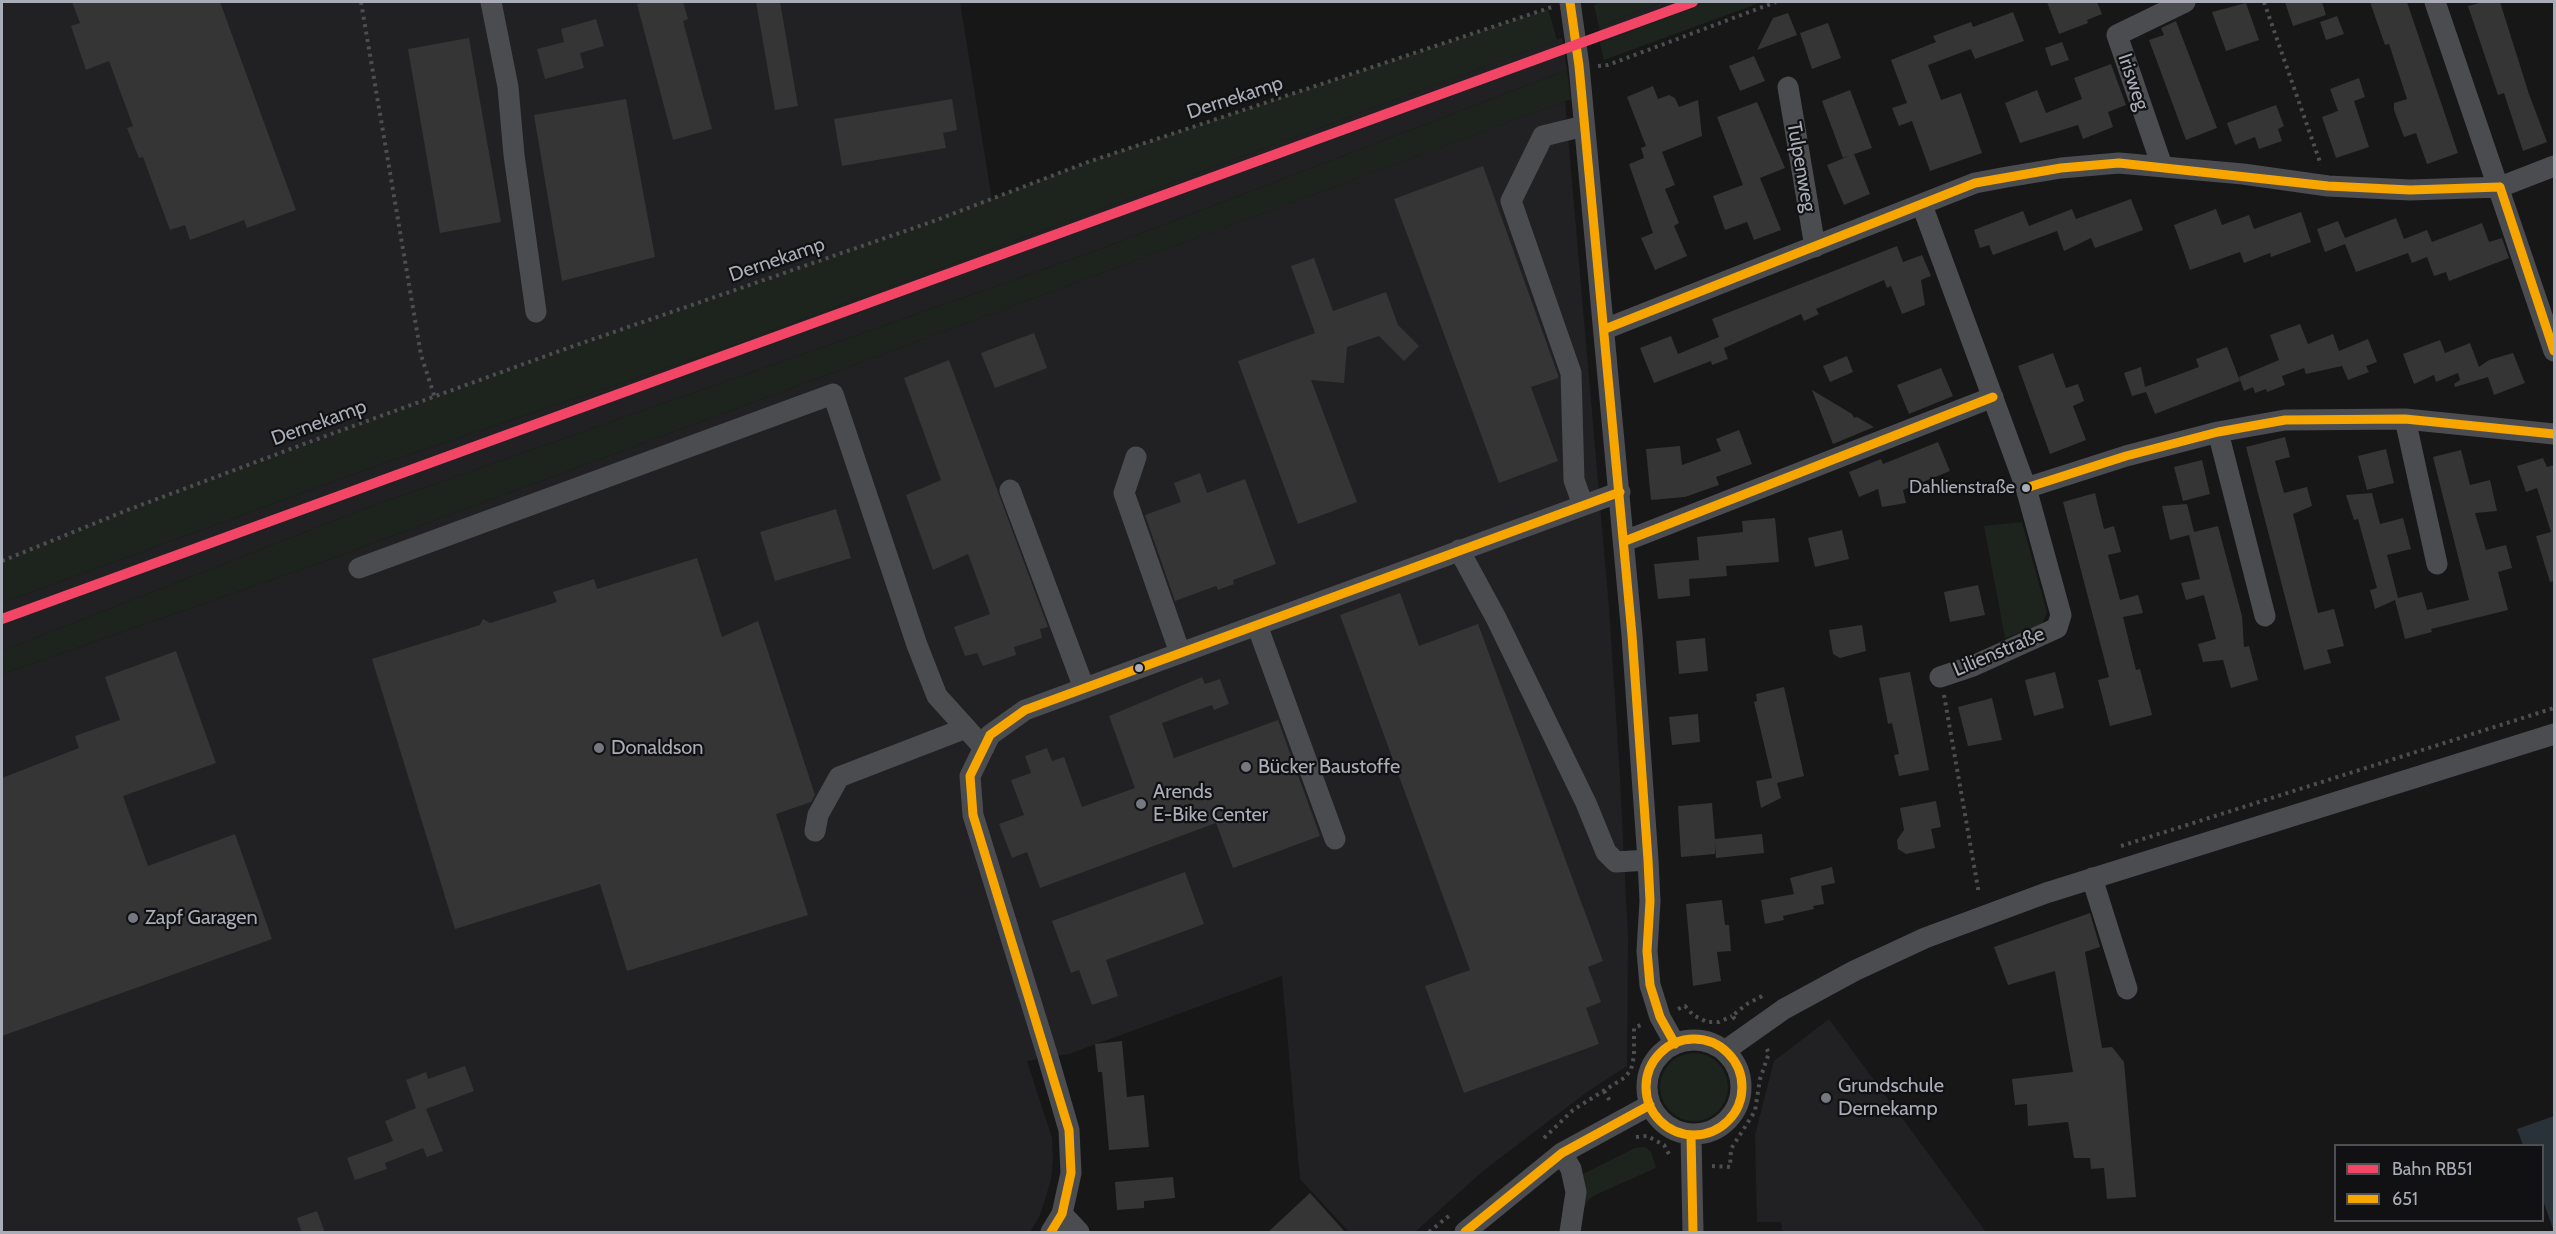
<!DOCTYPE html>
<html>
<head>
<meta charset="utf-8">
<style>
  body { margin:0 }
  #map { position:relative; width:2556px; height:1234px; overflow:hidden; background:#171717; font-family:Cabin,sans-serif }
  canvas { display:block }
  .frame { position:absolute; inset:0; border:3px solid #a8adb8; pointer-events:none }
  .legend { position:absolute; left:2334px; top:1144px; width:210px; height:78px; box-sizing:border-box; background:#111113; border:2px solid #4d4f55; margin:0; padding:8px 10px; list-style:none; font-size:18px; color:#a8adb8 }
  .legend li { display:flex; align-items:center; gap:12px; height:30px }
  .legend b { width:30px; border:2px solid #4d4f55 }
</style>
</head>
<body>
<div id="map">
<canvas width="2556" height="1234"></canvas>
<div class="frame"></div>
<ul class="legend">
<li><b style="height:8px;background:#f34667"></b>Bahn RB51</li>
<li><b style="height:8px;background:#f7a600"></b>651</li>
</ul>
</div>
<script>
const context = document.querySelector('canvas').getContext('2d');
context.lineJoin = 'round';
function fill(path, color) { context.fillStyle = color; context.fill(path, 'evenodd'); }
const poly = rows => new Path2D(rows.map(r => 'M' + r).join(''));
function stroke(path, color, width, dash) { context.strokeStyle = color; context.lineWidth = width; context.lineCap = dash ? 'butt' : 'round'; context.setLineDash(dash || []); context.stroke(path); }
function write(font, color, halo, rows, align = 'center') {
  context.font = font + ' Cabin,sans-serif'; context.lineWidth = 4.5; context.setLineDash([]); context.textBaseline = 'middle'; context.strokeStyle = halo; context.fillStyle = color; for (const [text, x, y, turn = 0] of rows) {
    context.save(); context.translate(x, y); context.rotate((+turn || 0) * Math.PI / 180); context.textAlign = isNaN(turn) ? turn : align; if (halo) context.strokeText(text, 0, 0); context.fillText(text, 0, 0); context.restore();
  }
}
fill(poly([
  [2,2,960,2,992,200,2,563],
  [1662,2,1708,2,1600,43,1599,27],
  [1562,38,1567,70,1090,253,364,509,2,651,2,603,387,462,722,349],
  [1565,101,1609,608,1619,760,1628,937,1627,1066,1587,1092,1483,1171,1415,1232,1349,1232,1300,1179,1282,976,1069,1054,1027,1061,1052,1138,1053,1161,1051,1179,1045,1200,1039,1217,1030,1232,2,1232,2,674,317,564],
  [1829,1019,1986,1232,1782,1232,1781,1222,1757,1222,1755,1135,1774,1061]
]), '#212123');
fill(poly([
  [1602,2,1662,2,1599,27,1594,5],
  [1708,2,1762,2,1604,60,1600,43],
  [1548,9,1557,40,722,349,387,462,2,603,2,561,125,511,565,349,934,221,1088,162],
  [1567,70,1571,99,317,564,2,674,2,651,364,509,1090,253],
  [2022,522,2047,613,2041,625,2005,638,1984,526],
  '1660 1087a34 34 0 1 1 68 0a34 34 0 1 1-68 0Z',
  [1645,1147,1651,1152,1656,1168,1595,1195,1588,1200,1584,1208,1581,1206,1583,1174,1635,1148]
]), '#1d241e');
fill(poly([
  [2554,1116,2554,1232,2543,1200,2542,1146,2523,1145,2517,1129]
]), '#2a3239');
fill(poly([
  [72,2,220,2,296,210,247,228,244,220,190,240,185,225,170,230,143,157,139,158,127,128,133,126,109,61,86,70,71,26,80,23],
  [646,2,683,2,688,19,683,21,712,129,673,140,637,4],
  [756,2,780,2,798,106,775,110],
  [2047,2,2097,2,2102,14,2087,20,2088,23,2059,34],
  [2285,2,2322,2,2326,15,2293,26],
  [2370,2,2407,2,2458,153,2427,164,2416,133,2404,137,2394,110,2394,103,2407,99,2389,44,2385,45],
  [2483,2,2500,2,2529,94,2547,142,2523,151,2504,93,2498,95,2468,6],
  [2246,3,2259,40,2226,51,2212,12],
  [2013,12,2024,41,1975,59,1971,49,1928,65,1941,100,1961,93,1982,153,1930,171,1912,121,1899,126,1892,108,1907,103,1891,60,1936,42,1933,36,1971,22,1973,27],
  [1788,13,1797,35,1757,50,1773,18],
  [2337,16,2344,34,2326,40,2320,22],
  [596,19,604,46,580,53,584,68,545,79,537,49,564,42,561,29],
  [2176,21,2217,128,2186,140,2149,40,2164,35,2161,28],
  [1828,23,1841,58,1812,69,1800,33],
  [469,38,501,222,440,233,408,49],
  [2062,42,2069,60,2051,66,2045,48],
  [1754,56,1765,81,1740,91,1729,66],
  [2111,64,2126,105,2108,112,2113,127,2083,139,2078,125,2020,143,2005,103,2037,90,2046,113,2082,99,2074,78],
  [2359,78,2365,97,2354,101,2369,147,2336,158,2322,117,2338,111,2330,89],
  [1653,86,1658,99,1669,95,1675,98,1679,107,1698,100,1702,136,1662,152,1675,185,1665,189,1679,223,1674,226,1687,256,1655,270,1641,238,1653,233,1629,164,1644,158,1641,148,1646,146,1627,97],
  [1850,90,1872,148,1843,158,1822,101],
  [626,99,655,257,562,281,534,115],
  [952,99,957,130,943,133,946,148,842,166,834,119],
  [1757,102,1785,168,1760,178,1781,230,1754,240,1747,222,1725,230,1713,196,1743,185,1717,117],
  [2276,105,2284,126,2278,129,2282,141,2259,149,2255,137,2235,145,2227,123],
  [1854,154,1870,194,1844,205,1827,165],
  [1483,166,1558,375,1558,378,1531,387,1558,461,1499,483,1394,199],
  [2131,199,2143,230,2095,248,2091,238,2064,251,2057,231,1993,255,1989,245,1980,248,1974,230,2023,211,2029,226,2072,209,2076,219],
  [2216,209,2222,225,2249,215,2254,229,2301,212,2311,242,2271,257,2270,253,2244,263,2240,252,2190,270,2174,225],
  [2396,218,2404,239,2427,230,2432,242,2482,223,2489,242,2502,238,2509,258,2449,281,2446,272,2434,276,2427,257,2412,263,2408,253,2356,272,2345,244,2325,252,2317,229,2338,221,2345,238],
  [1897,246,1903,262,1922,255,1931,276,1921,280,1925,305,1902,314,1891,286,1887,288,1884,280,1816,309,1819,314,1804,321,1801,314,1724,348,1728,359,1712,365,1711,361,1654,383,1640,348,1671,336,1678,354,1719,337,1712,319],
  [1314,258,1333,311,1386,292,1398,325,1419,346,1404,361,1379,336,1347,347,1344,383,1311,380,1357,502,1298,524,1238,361,1315,333,1291,266],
  [2300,324,2308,344,2333,334,2339,351,2368,339,2377,362,2366,366,2369,372,2348,380,2342,366,2306,374,2304,368,2282,376,2285,385,2267,392,2266,389,2255,393,2253,387,2244,391,2239,377,2279,360,2270,335],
  [1034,333,1047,368,995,388,981,353],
  [2440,340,2445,353,2470,343,2479,367,2489,360,2513,353,2525,383,2494,395,2488,377,2455,387,2454,384,2460,380,2458,373,2436,382,2434,375,2414,384,2403,354],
  [2227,347,2240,381,2155,414,2146,392,2132,396,2124,373,2141,367,2145,387,2199,367,2196,359],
  [2053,353,2066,388,2078,384,2081,392,2084,401,2073,406,2086,440,2050,454,2018,366],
  [1847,356,1853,372,1830,382,1823,366],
  [949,360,1048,627,1040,629,1042,638,1014,647,1016,655,983,666,977,653,965,656,954,627,990,614,968,554,933,570,906,495,941,480,904,378],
  [1941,368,1953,396,1909,414,1897,385],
  [1812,390,1852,414,1854,418,1857,417,1874,427,1833,444],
  [1739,430,1752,464,1716,477,1719,485,1685,497,1651,500,1646,449,1680,446,1682,465,1721,451,1716,439],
  [2285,437,2290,457,2275,461,2284,493,2307,487,2312,506,2293,514,2318,613,2334,609,2344,646,2327,650,2331,663,2304,670,2246,447],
  [1938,442,1950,471,1903,490,1906,503,1882,507,1878,489,1859,497,1849,472,1881,459,1883,464],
  [2386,449,2394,483,2367,490,2358,456],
  [2461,450,2470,485,2490,480,2497,511,2475,513,2486,550,2506,545,2512,568,2498,572,2508,610,2431,629,2432,632,2405,639,2395,600,2375,609,2370,590,2377,588,2358,519,2354,520,2346,495,2372,493,2380,524,2403,518,2411,549,2387,555,2398,598,2422,592,2427,610,2469,600,2433,457],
  [2543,458,2547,467,2554,465,2554,581,2550,582,2536,536,2551,532,2537,488,2526,492,2517,466],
  [2202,460,2210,494,2183,501,2174,467],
  [1200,473,1207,493,1245,479,1276,564,1233,580,1234,584,1218,590,1216,586,1175,601,1145,515,1181,502,1174,483],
  [2095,493,2104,529,2114,526,2121,552,2108,555,2120,600,2138,595,2143,613,2123,617,2136,670,2140,669,2152,715,2110,726,2098,680,2109,677,2063,502],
  [2187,504,2194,532,2218,526,2242,616,2244,647,2249,646,2258,680,2231,688,2223,660,2203,662,2198,644,2216,639,2204,595,2186,600,2181,583,2200,579,2189,535,2170,540,2162,506],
  [836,509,851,558,775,581,760,532],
  [1775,518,1779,562,1726,566,1727,576,1689,579,1690,596,1658,599,1654,564,1699,560,1697,537,1743,532,1742,521],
  [1842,530,1849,559,1815,567,1808,538],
  [697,558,722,637,758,621,815,795,811,802,776,814,808,915,627,971,600,884,455,929,372,659,480,625,483,619,490,623,557,602,553,592,594,579,597,589],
  [1978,585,1985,615,1950,622,1944,592],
  [1400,593,1419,646,1478,624,1603,961,1588,967,1601,1002,1586,1008,1599,1044,1464,1093,1425,986,1470,970,1340,615],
  [1862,625,1866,651,1840,658,1833,654,1829,630],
  [1705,638,1708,671,1679,674,1676,641],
  [176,651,216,763,123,796,148,866,235,834,272,939,2,1036,2,778,79,748,75,736,120,720,105,677],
  [1910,672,1929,770,1899,776,1894,755,1899,754,1892,723,1888,724,1879,678],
  [2055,672,2064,708,2034,716,2025,680],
  [1202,677,1205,684,1220,679,1229,704,1214,710,1212,705,1162,723,1174,758,1278,720,1320,836,1233,868,1216,823,1040,888,1027,852,1012,858,999,824,1024,815,1011,780,1031,773,1025,756,1047,748,1052,761,1064,757,1082,807,1135,788,1109,716],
  [1784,687,1804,776,1777,783,1781,798,1761,808,1756,781,1772,778,1754,702,1757,701,1756,694],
  [1992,698,2002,740,1968,746,1958,707],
  [1698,714,1700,742,1672,745,1669,717],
  [1936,801,1941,827,1931,829,1935,848,1906,854,1898,849,1897,840,1904,830,1900,808],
  [1712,803,1715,839,1762,834,1764,853,1716,858,1715,843,1715,854,1681,857,1678,806],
  [1832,867,1835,883,1821,886,1824,904,1813,906,1814,909,1783,916,1784,920,1765,924,1761,900,1794,894,1790,878],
  [1185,872,1204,924,1106,960,1118,996,1092,1005,1079,970,1071,973,1052,921],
  [1722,900,1725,925,1729,925,1731,951,1717,952,1721,981,1693,986,1686,904],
  [2090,913,2100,947,2085,952,2102,1048,2112,1047,2124,1062,2136,1197,2107,1199,2104,1168,2091,1169,2090,1158,2074,1158,2068,1122,2028,1126,2027,1104,2015,1105,2012,1079,2073,1072,2055,971,2008,985,1994,947],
  [1122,1041,1127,1097,1144,1095,1149,1147,1109,1150,1102,1072,1098,1072,1095,1044],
  [465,1066,474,1091,426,1109,443,1151,427,1157,423,1148,385,1163,387,1169,355,1180,347,1158,393,1141,385,1121,416,1108,406,1080,426,1072,428,1079],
  [1173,1177,1175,1198,1144,1201,1144,1208,1117,1210,1115,1182],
  [1310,1193,1346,1233,1267,1233],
  [317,1211,325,1233,302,1233,297,1218]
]), '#353536');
stroke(poly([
  [361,2,421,355,435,398],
  [2264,2,2321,165],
  [1598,66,1608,65,1776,2],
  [2,561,125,511,312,441,565,349,934,221,1088,162,1552,7],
  [1944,695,1979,894],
  [2121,846,2554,708],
  [1678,1009,1685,1006,1693,1015,1707,1022,1719,1022,1732,1016],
  [1735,1019,1732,1016,1747,1004,1766,994],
  [1604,1091,1611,1103],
  [1636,1137,1647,1136,1664,1145,1670,1156],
  [1544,1138,1573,1110,1624,1078,1631,1070,1634,1056,1634,1028,1643,1024],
  [1712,1166,1730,1167,1731,1149,1755,1111,1760,1079,1769,1053,1765,1046],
  [1429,1232,1450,1215]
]), '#4d4e52', 4, [3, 4.5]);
stroke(poly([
  [491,2,508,87,514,155,536,312],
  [1570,2,1579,66,1632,635,1648,860,1650,901,1647,951,1650,985,1660,1017,1675,1044],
  [2435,2,2554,351],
  [1788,87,1815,247],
  [2162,166,2117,35,2185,2],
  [1922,205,2026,488,2061,615,2057,628,1973,666,1940,677],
  [1605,329,1975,183,2007,177,2061,168,2119,163,2243,174,2328,186,2410,190,2500,187,2554,166],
  [2405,419,2437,564],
  [2218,432,2265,616],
  [1136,457,1124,493,1180,653],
  [2026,488,2126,456,2218,432,2285,420,2405,419,2554,434],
  [1010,490,1084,688],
  [1583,505,1574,480,1571,373,1511,201,1543,136,1584,126],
  [1625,541,1993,397],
  [1459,550,1496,618,1586,803,1606,852,1616,862,1648,860],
  [359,568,833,394,917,645,937,696,984,748],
  [1257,625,1335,839],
  [815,831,818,815,839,777,966,728],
  [2092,878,2127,989],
  '1647 1087a47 47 0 1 1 94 0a47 47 0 1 1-94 0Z',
  [1726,1050,1784,1009,1854,971,1925,938,2046,893,2554,734],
  [1691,1135,1693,1232],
  [1562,1153,1571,1169,1576,1192,1570,1232],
  [1062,1214,1079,1232],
  [1051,1232,1062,1214,1071,1173,1069,1130,1047,1054,973,815,970,776,990,735,1025,710,1620,492],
  [1465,1232,1562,1153,1650,1105]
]), '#4b4c50', 21);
stroke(poly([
  [1570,2,1579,66,1632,635,1648,860,1650,901,1647,951,1650,985,1660,1017,1675,1044],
  [2500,187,2554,351],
  [1605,329,1975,183,2061,168,2119,163,2328,186,2410,190,2500,187],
  [2026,488,2126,456,2218,432,2285,420,2405,419,2554,434],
  [1625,541,1993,397],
  '1646 1087a48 48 0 1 1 96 0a48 48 0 1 1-96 0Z',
  [1691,1135,1693,1232],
  [1051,1232,1062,1214,1071,1173,1069,1130,973,815,970,776,990,735,1025,710,1620,492],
  [1465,1232,1562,1153,1650,1105]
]), '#f7a600', 9);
stroke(poly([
  [2,619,1693,2]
]), '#f34667', 10);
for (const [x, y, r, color] of [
  [2026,488,5,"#a8adb8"],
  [1139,668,5,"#a8adb8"],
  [599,748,6,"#757880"],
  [1246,767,6,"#757880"],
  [1141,804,6,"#757880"],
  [133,918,6,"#757880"],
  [1826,1098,6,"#757880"]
]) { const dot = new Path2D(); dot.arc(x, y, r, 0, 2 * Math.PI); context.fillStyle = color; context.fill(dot); stroke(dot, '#111113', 2); }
write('18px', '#a8adb8', '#111113', [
  ["Dahlienstraße",2015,488]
], 'right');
write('20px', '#a8adb8', '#111113', [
  ["Irisweg",2133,82,71],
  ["Dernekamp",1235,98,-18],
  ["Tulpenweg",1801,167,80],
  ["Dernekamp",777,260,-19],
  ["Dernekamp",319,423,-20],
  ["Lilienstraße",1999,652,-23]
]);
write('20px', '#a8adb8', '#111113', [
  ["Donaldson",611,748],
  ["Bücker Baustoffe",1258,767],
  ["Arends",1153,792],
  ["E-Bike Center",1153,815],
  ["Zapf Garagen",145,918],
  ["Grundschule",1838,1086],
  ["Dernekamp",1838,1109]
], 'left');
</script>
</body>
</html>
